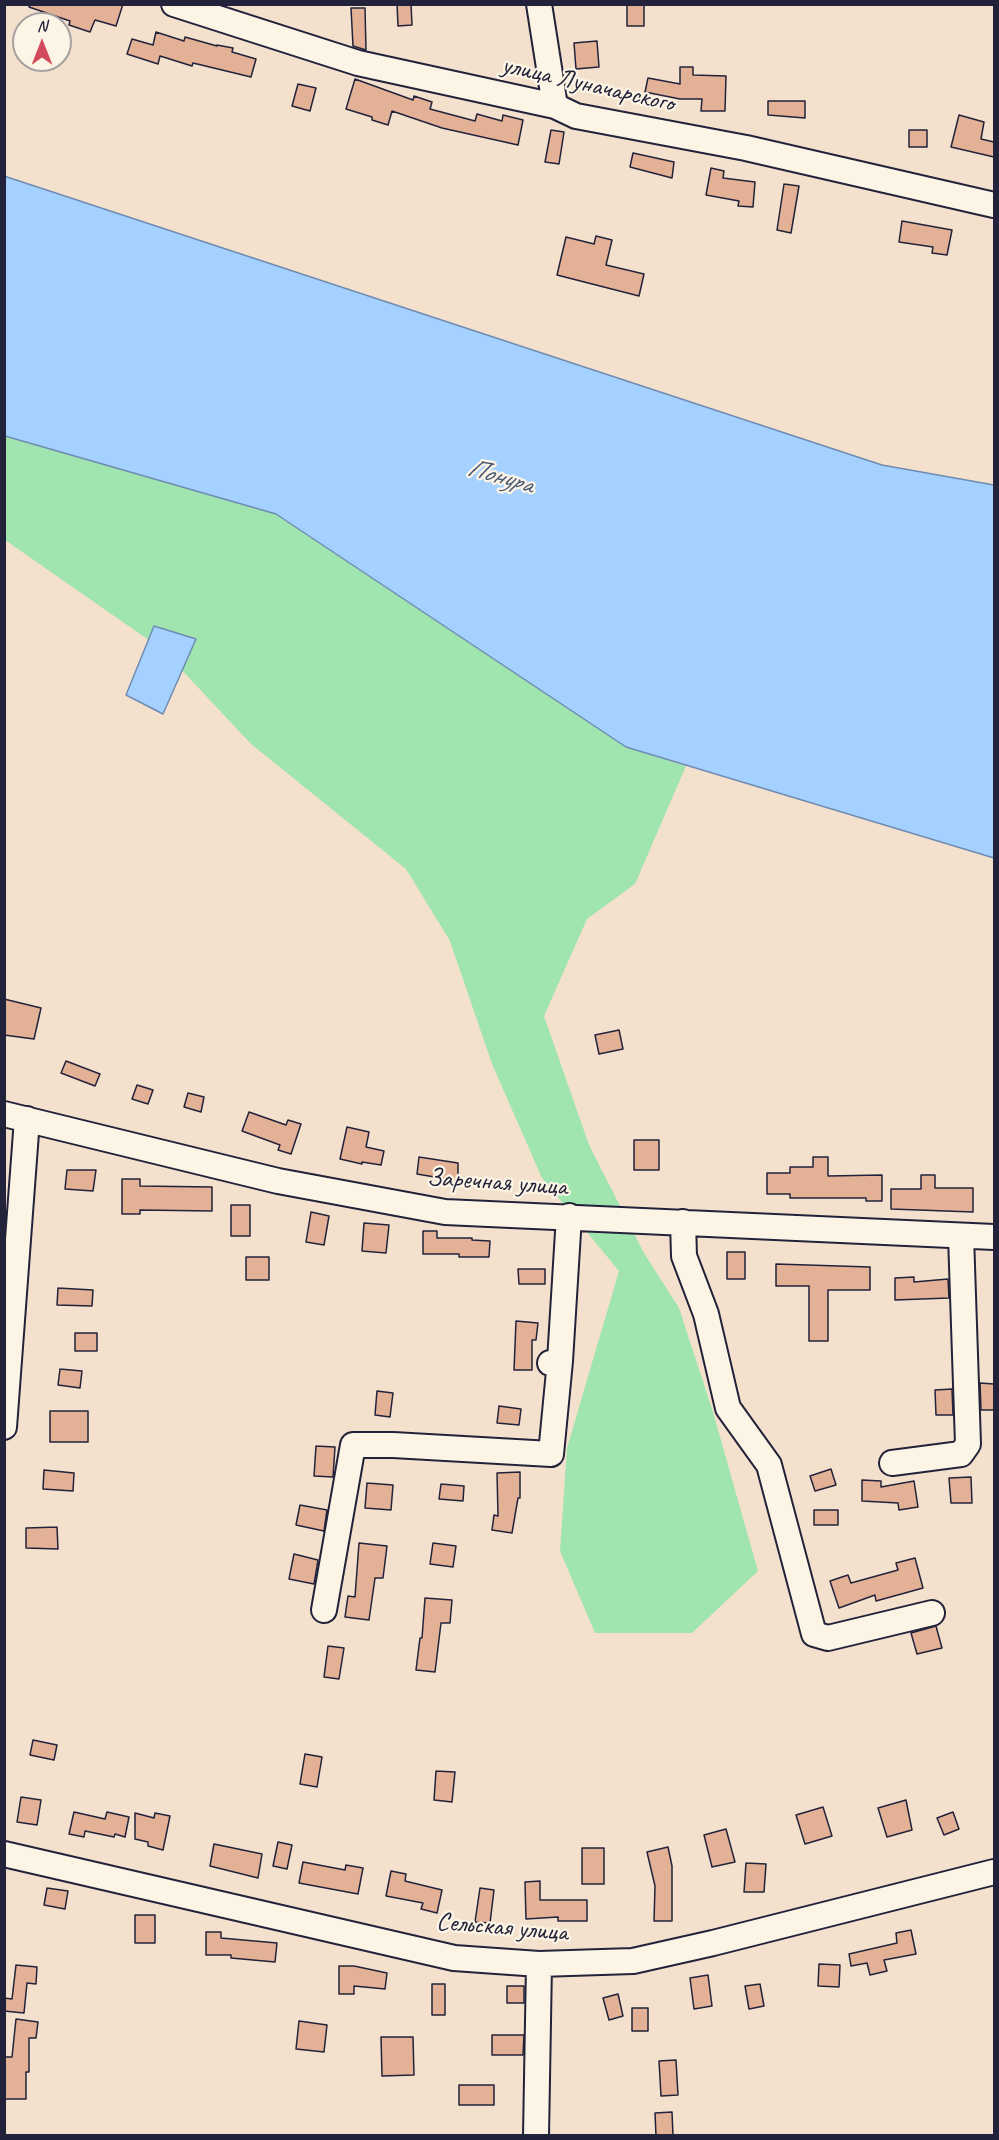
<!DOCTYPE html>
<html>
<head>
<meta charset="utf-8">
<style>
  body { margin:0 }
  #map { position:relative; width:999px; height:2140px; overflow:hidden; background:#f4e1cd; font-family:Caveat,sans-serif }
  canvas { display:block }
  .frame { position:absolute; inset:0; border:6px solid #22223b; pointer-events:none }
  .north { position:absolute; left:12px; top:12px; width:60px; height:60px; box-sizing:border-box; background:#fcf5e5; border:2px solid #a5a1a1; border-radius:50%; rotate:0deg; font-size:16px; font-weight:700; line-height:24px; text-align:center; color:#22223b }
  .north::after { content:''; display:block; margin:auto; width:21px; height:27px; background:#d1495b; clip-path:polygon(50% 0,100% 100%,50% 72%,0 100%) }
</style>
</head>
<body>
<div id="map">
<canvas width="999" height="2140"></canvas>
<div class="frame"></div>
<div class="north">N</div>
</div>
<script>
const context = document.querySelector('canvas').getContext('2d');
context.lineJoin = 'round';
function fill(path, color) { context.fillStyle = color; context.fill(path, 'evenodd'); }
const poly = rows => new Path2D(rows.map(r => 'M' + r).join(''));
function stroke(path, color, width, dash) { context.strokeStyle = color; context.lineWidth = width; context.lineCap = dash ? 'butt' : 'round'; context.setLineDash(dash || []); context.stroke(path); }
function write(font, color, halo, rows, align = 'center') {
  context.font = font + ' Caveat,sans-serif'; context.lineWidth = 4.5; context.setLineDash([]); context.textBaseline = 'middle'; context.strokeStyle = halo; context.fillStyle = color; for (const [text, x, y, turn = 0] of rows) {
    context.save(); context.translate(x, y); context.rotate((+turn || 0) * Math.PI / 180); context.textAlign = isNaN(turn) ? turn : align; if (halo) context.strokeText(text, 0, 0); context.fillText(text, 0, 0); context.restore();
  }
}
fill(poly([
  [4,436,276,514,626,747,686,766,635,884,587,919,544,1016,589,1145,644,1253,679,1308,713,1412,758,1571,692,1633,595,1633,560,1551,567,1448,619,1271,542,1178,492,1064,450,941,406,869,251,744,163,650,5,540]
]), '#a0e4b0');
const water = poly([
  [4,176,882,465,994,485,994,858,626,747,276,514,5,436,4,176],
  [154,626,196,639,163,714,126,695,154,626]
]);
fill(water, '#a4d1ff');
stroke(water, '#708bb1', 1.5);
const building = poly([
  [30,4,123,4,116,26,95,20,90,32,69,25,70,21,29,7,30,4],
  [397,4,411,4,412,25,398,26,397,4],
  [627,4,644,4,644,26,627,26,627,4],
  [351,8,365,8,366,50,353,46,351,8],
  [156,32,184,41,185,37,217,46,217,45,233,48,232,52,256,59,251,77,193,63,192,66,160,56,158,64,127,54,132,39,153,45,156,32],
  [597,41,599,67,576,69,574,43,597,41],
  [680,67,693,67,693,75,726,76,725,111,701,111,702,99,680,99,645,92,648,78,680,84,680,67],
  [355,79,413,100,414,96,432,102,430,109,475,121,477,114,502,121,503,115,523,120,518,145,442,128,392,111,388,125,372,120,372,117,346,109,355,79],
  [298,84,316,88,310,111,292,106,298,84],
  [768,101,805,101,805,118,768,115,768,101],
  [959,115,984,122,981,139,994,142,994,157,951,147,959,115],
  [551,130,564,132,559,164,545,162,551,130],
  [909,130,927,130,927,147,909,147,909,130],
  [633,153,674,162,672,178,630,167,633,153],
  [711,168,724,171,723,178,755,182,753,207,738,206,739,201,706,195,711,168],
  [784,184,799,186,791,233,777,230,784,184],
  [902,221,952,230,947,255,932,253,933,247,899,242,902,221],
  [596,236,612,240,606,265,644,274,639,296,557,275,566,237,594,244,596,236],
  [4,999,41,1008,34,1039,4,1035,4,999],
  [619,1030,623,1049,599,1054,595,1035,619,1030],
  [66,1061,100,1074,95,1086,61,1073,66,1061],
  [137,1085,153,1090,148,1104,132,1099,137,1085],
  [188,1093,204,1097,201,1112,184,1107,188,1093],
  [249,1112,286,1125,288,1120,301,1124,291,1154,278,1150,280,1145,242,1131,249,1112],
  [347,1127,369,1132,366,1147,384,1151,381,1165,362,1162,362,1164,340,1159,347,1127],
  [634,1140,659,1140,659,1170,634,1170,634,1140],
  [419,1157,458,1163,458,1181,417,1174,419,1157],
  [813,1157,828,1157,828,1176,882,1175,882,1201,866,1201,866,1198,790,1198,790,1194,767,1194,767,1173,790,1173,790,1167,813,1167,813,1157],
  [67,1170,96,1170,93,1191,65,1189,67,1170],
  [921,1175,935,1175,935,1188,973,1188,973,1212,891,1209,891,1189,921,1189,921,1175],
  [122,1179,140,1179,140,1186,212,1187,212,1211,140,1210,140,1214,122,1214,122,1179],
  [231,1205,250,1205,250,1236,231,1236,231,1205],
  [311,1212,329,1216,324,1245,306,1242,311,1212],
  [364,1223,389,1225,386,1253,362,1251,364,1223],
  [423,1231,437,1231,437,1238,472,1238,472,1240,490,1241,489,1257,459,1257,459,1254,423,1254,423,1231],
  [727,1252,745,1252,745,1279,727,1279,727,1252],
  [246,1257,269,1257,269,1280,246,1280,246,1257],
  [776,1264,870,1267,870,1290,828,1290,828,1341,809,1341,809,1286,776,1286,776,1264],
  [518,1269,545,1269,545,1284,519,1284,518,1269],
  [914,1277,914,1282,948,1279,949,1298,895,1300,895,1278,914,1277],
  [58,1288,93,1290,92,1306,57,1305,58,1288],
  [516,1321,538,1323,536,1340,532,1340,532,1370,514,1370,516,1321],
  [75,1333,97,1333,97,1351,75,1351,75,1333],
  [60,1369,82,1371,80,1388,58,1385,60,1369],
  [980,1383,994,1384,994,1410,981,1410,980,1383],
  [952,1389,953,1415,936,1415,935,1390,952,1389],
  [377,1391,393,1393,390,1417,375,1415,377,1391],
  [499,1406,521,1409,519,1425,497,1423,499,1406],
  [50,1411,88,1411,88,1442,50,1442,50,1411],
  [316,1446,335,1447,333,1477,314,1476,316,1446],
  [831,1469,836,1485,815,1491,810,1476,831,1469],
  [44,1470,74,1473,73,1491,43,1489,44,1470],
  [520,1472,520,1498,518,1498,512,1533,492,1530,494,1515,498,1516,497,1473,520,1472],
  [971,1477,972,1503,951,1503,949,1478,971,1477],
  [862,1480,881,1481,881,1487,914,1481,918,1507,899,1510,898,1503,862,1501,862,1480],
  [367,1483,393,1485,391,1510,365,1508,367,1483],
  [441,1484,464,1486,463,1501,439,1499,441,1484],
  [300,1505,327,1510,324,1531,296,1525,300,1505],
  [814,1510,838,1510,838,1525,814,1525,814,1510],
  [57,1527,58,1549,26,1548,26,1528,57,1527],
  [359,1543,387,1546,383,1578,375,1578,369,1620,345,1617,348,1596,355,1597,359,1543],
  [433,1543,456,1546,453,1567,430,1564,433,1543],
  [294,1554,318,1560,314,1584,289,1579,294,1554],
  [915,1558,923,1588,876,1601,875,1595,839,1608,830,1581,848,1575,851,1583,898,1570,896,1563,915,1558],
  [425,1598,452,1600,450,1623,441,1623,435,1672,416,1670,420,1638,422,1638,425,1598],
  [936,1626,942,1648,917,1654,911,1633,936,1626],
  [328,1646,344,1648,339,1679,324,1677,328,1646],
  [33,1740,57,1745,54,1760,30,1755,33,1740],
  [305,1754,322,1757,317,1787,300,1784,305,1754],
  [436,1771,455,1772,452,1802,434,1800,436,1771],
  [21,1797,41,1800,37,1825,17,1822,21,1797],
  [906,1800,912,1830,887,1837,878,1808,906,1800],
  [823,1807,832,1836,805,1844,796,1815,823,1807],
  [74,1812,105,1819,107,1812,129,1817,125,1837,115,1834,114,1837,85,1831,84,1837,69,1834,74,1812],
  [953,1812,959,1829,944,1835,937,1818,953,1812],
  [135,1813,154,1818,155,1813,170,1816,163,1850,148,1846,148,1842,135,1839,135,1813],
  [726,1829,735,1862,712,1867,704,1835,726,1829],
  [278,1842,292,1845,287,1869,273,1866,278,1842],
  [214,1844,262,1854,258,1878,210,1866,214,1844],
  [668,1847,672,1866,672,1921,654,1921,655,1886,647,1852,668,1847],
  [582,1848,604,1848,604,1884,582,1884,582,1848],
  [303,1862,345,1870,346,1865,363,1868,358,1894,299,1883,303,1862],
  [746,1863,766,1864,764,1892,744,1892,746,1863],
  [391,1871,406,1874,405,1881,442,1890,437,1913,421,1909,423,1903,386,1896,391,1871],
  [540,1881,540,1900,587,1900,587,1921,558,1921,558,1917,526,1919,525,1882,540,1881],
  [47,1888,68,1891,65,1909,44,1905,47,1888],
  [480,1888,494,1890,490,1923,475,1922,480,1888],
  [135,1915,155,1915,155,1943,135,1943,135,1915],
  [911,1930,916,1954,884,1960,887,1971,870,1975,867,1963,851,1966,849,1954,897,1943,896,1933,911,1930],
  [206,1932,221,1932,221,1938,277,1943,275,1962,231,1958,231,1955,206,1955,206,1932],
  [819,1964,840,1965,839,1987,818,1986,819,1964],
  [16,1965,37,1967,36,1984,27,1983,24,2013,4,2011,4,1998,12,1999,16,1965],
  [339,1966,354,1966,387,1973,385,1989,354,1986,354,1994,339,1994,339,1966],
  [708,1975,712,2006,694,2009,690,1978,708,1975],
  [432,1984,445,1984,445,2015,432,2015,432,1984],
  [760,1984,764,2006,749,2009,745,1986,760,1984],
  [507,1986,524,1986,524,2003,507,2003,507,1986],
  [618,1994,623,2016,609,2020,603,1998,618,1994],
  [632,2008,648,2008,648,2031,632,2031,632,2008],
  [16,2019,38,2022,36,2038,29,2038,29,2072,26,2072,26,2099,4,2099,4,2057,12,2057,16,2019],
  [299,2021,327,2025,324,2052,296,2049,299,2021],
  [492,2035,524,2035,523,2055,492,2055,492,2035],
  [381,2037,413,2037,414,2075,382,2076,381,2037],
  [676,2060,678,2095,661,2096,659,2061,676,2060],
  [459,2085,494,2085,494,2105,459,2105,459,2085],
  [672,2112,673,2136,656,2136,655,2113,672,2112]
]);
fill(building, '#e3b195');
stroke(building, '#22223b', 1.5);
const minor = poly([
  [174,4,358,63,555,106,576,116,746,148,994,205],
  [539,4,555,106],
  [4,1114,278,1181,445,1212,994,1237],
  [683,1222,684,1256,706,1314,728,1408,769,1465,814,1634,828,1638,932,1613],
  [550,1363,560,1361,569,1216],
  [4,1427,27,1119],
  [892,1463,961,1454,968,1444,961,1236],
  [324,1610,353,1445,393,1445,551,1454,560,1361],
  [4,1854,454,1958,539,1964,633,1961,713,1943,994,1872],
  [536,2136,539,1964]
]);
stroke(minor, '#22223b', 28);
stroke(minor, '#fcf5e5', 24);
write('26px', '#22223b', '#fcf5e5', [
  ["улица Луначарского",588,85,13],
  ["Заречная улица",497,1183,4],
  ["Сельская улица",502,1928,5]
]);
write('italic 27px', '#495776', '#fcf5e5', [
  ["Понура",500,477,16]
]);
</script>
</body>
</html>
